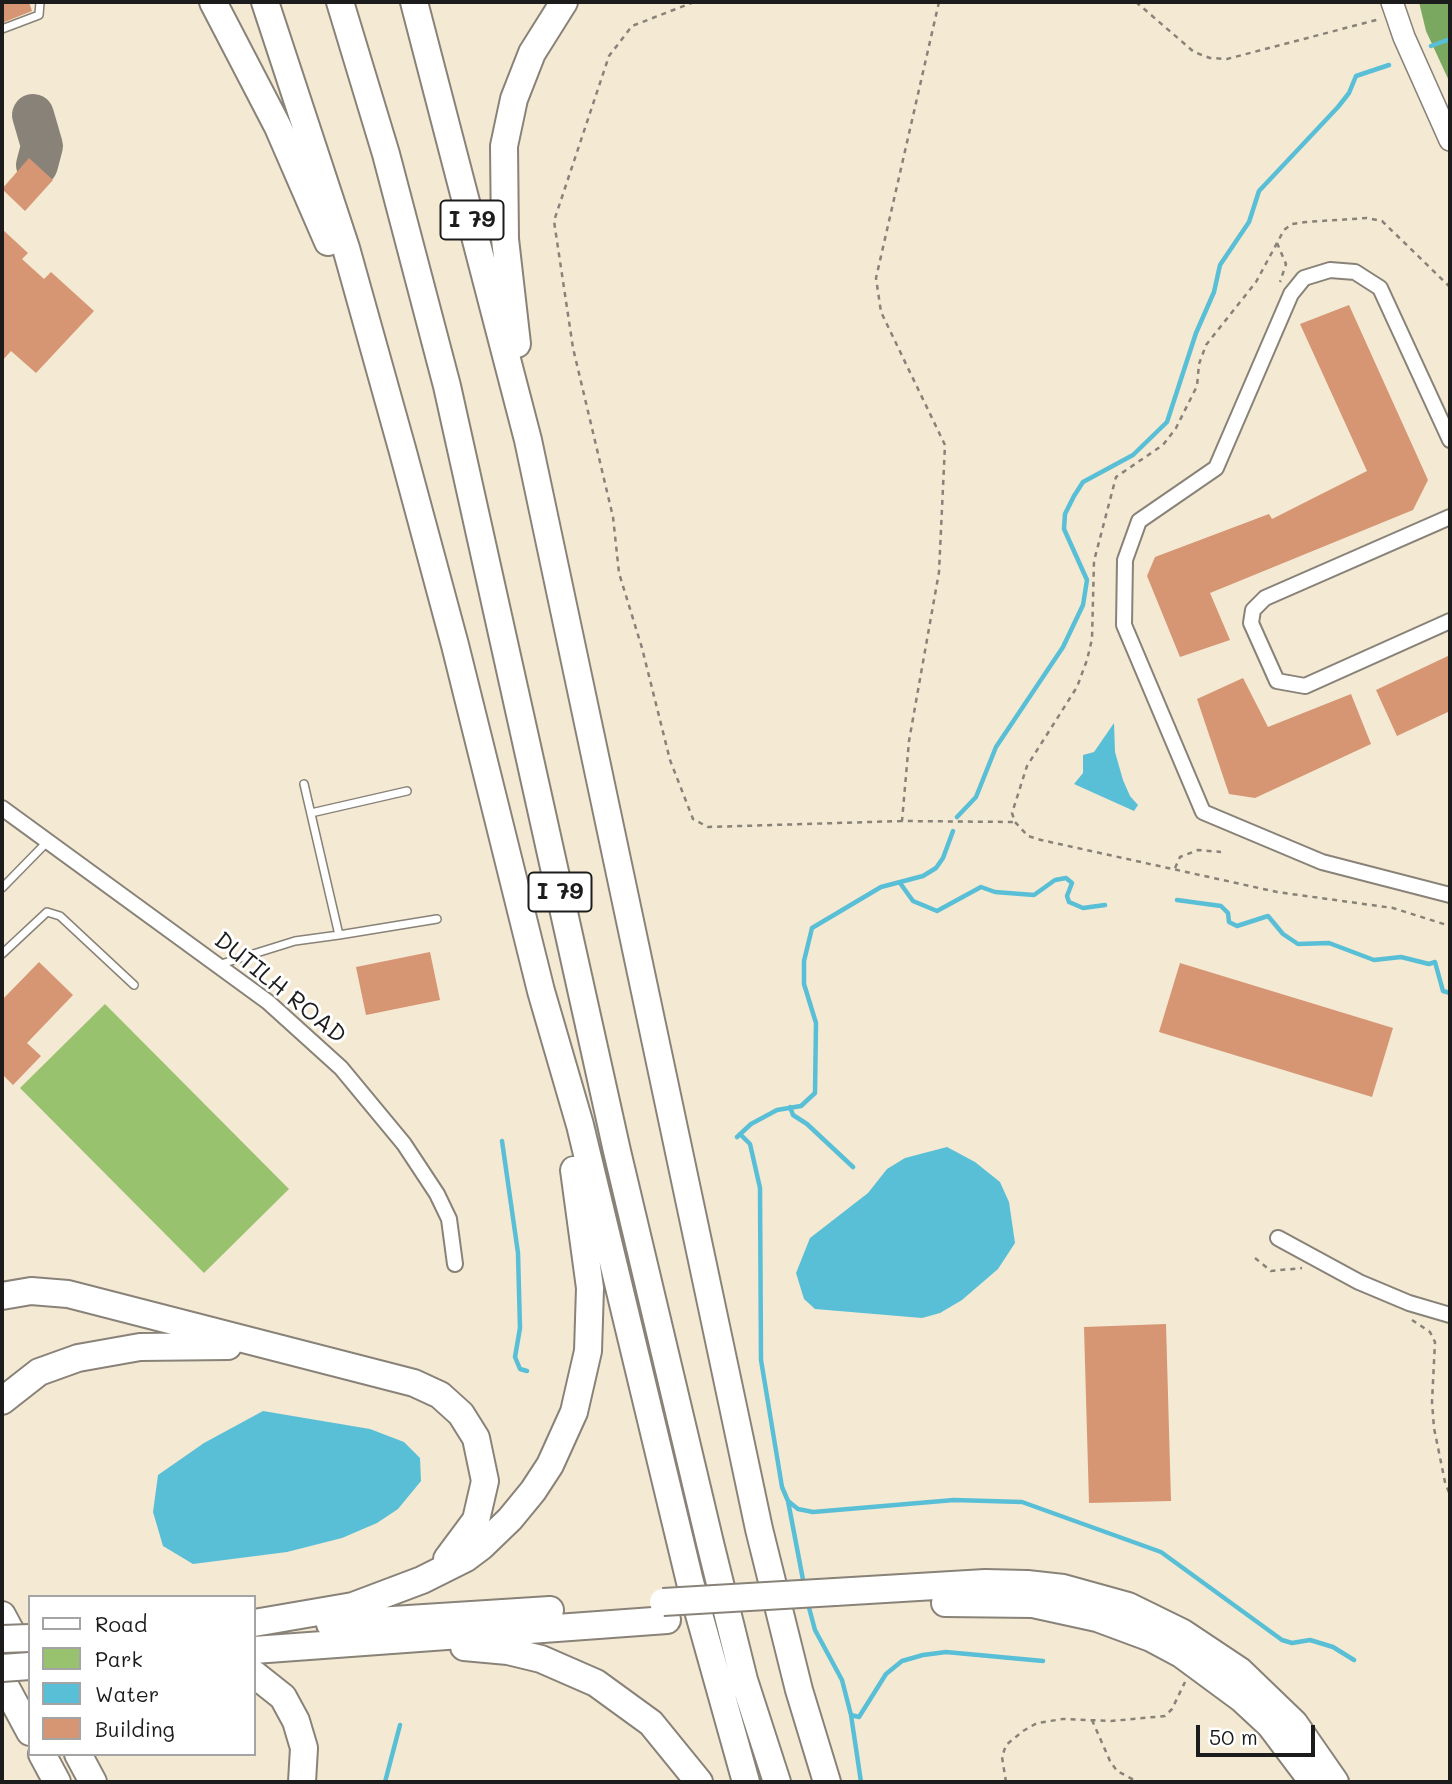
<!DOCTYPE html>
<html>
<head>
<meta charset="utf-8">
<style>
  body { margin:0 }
  #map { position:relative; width:1452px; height:1784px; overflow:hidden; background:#f4e9d3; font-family:Mali,sans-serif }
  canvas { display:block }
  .frame { position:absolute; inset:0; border:4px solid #1c1c1c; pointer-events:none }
  .legend { position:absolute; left:28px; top:1595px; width:228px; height:161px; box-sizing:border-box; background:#fff; border:2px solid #a4a4a4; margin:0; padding:9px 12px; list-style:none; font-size:21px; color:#1c1c1c }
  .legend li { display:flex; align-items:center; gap:14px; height:35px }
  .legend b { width:35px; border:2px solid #a4a4a4 }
  .scale { position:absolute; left:1196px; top:1725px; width:119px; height:32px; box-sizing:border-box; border:4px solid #1c1c1c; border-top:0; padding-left:9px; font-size:21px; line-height:24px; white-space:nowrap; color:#1c1c1c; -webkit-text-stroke:5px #fff; paint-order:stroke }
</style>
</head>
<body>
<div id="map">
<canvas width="1452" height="1784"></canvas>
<div class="frame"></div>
<ul class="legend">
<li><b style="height:9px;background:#fff"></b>Road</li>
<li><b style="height:19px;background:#99c26e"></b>Park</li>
<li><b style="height:19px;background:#59bfd6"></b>Water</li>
<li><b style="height:19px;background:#d69573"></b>Building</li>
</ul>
<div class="scale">50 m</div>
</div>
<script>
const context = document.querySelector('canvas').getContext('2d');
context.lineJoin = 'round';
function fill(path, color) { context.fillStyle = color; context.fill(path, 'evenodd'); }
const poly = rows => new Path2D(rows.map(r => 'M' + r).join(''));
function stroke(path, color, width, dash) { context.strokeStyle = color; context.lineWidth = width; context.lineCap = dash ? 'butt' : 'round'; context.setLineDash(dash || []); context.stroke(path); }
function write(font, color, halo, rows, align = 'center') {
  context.font = font + ' Mali,sans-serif'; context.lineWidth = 6; context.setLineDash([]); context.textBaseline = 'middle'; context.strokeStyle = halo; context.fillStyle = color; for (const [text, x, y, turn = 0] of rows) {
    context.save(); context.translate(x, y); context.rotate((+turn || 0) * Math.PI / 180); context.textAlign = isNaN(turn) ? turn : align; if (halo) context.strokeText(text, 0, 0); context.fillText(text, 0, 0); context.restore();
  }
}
fill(poly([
  [105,1004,289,1189,204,1273,20,1088]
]), '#99c26e');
fill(poly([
  [1419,2,1450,2,1450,83,1426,31]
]), '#7aa861');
fill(poly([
  [1114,723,1115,752,1123,780,1130,796,1138,805,1134,811,1074,784,1083,773,1083,755,1094,752],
  [947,1147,975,1162,1000,1182,1009,1202,1015,1243,998,1269,962,1300,940,1313,922,1318,815,1309,804,1299,796,1273,810,1238,868,1193,887,1169,905,1158],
  [263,1411,370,1429,404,1442,420,1458,421,1481,398,1509,377,1523,342,1538,287,1552,193,1564,163,1546,153,1512,158,1475,204,1443]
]), '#59bfd6');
stroke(poly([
  [1431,46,1450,39],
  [957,817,976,797,996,747,1063,647,1083,605,1087,580,1064,529,1065,514,1074,496,1083,482,1133,455,1167,422,1196,333,1214,292,1220,265,1249,222,1259,191,1338,107,1349,93,1356,76,1389,65],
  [900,883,913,901,937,911,981,887,995,892,1034,895,1055,880,1066,878,1072,883,1067,896,1069,902,1083,908,1105,905],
  [1177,900,1221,906,1228,913,1229,922,1237,926,1268,916,1283,934,1298,944,1329,943,1374,960,1401,957,1429,964,1435,962,1443,991,1450,993],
  [790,1107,793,1115,807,1124,853,1167],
  [740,1134,750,1144,760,1188,761,1360,782,1487,788,1501,798,1509,813,1512,954,1500,1022,1502,1161,1552,1282,1640,1292,1643,1310,1640,1333,1647,1354,1660],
  [737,1137,751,1124,777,1110,801,1106,815,1093,816,1023,804,984,804,961,812,928,881,887,923,876,936,868,943,858,953,831],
  [502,1141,518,1253,520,1328,515,1357,520,1369,527,1371],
  [788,1501,804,1585],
  [808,1604,815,1630,842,1680,851,1715,859,1717,886,1674,902,1661,923,1655,946,1652,1043,1661],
  [851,1715,861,1782],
  [2,1781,2,1782],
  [385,1782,400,1725]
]), '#59bfd6', 4.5);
stroke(poly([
  [33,115,42,146,37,165]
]), '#888278', 42);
fill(poly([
  [2,2,29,2,32,11,2,23],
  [29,158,53,180,25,211,2,189],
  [2,229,28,253,22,259,44,279,51,272,94,311,36,373,11,351,2,361],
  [1349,305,1428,480,1413,510,1210,593,1230,640,1180,657,1147,576,1155,557,1269,514,1272,519,1367,471,1300,324],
  [1450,655,1450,711,1397,736,1376,690],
  [1243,678,1268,727,1351,694,1371,744,1255,798,1229,794,1197,699],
  [430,952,440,1000,366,1015,356,967],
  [39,962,73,995,27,1043,41,1056,13,1085,2,1074,2,1000],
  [1180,963,1393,1028,1372,1097,1159,1032],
  [1166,1324,1171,1501,1089,1503,1084,1327]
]), '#d69573');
const lane = poly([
  [2,29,39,15,40,2],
  [311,813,407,791],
  [2,888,48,841],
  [339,935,437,919],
  [2,954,47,912,60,916,134,985],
  [218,965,295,941,339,935,304,784]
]);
const street = poly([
  [1450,440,1380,288,1355,272,1330,270,1304,278,1291,294,1216,468,1139,521,1125,560,1124,625,1203,812,1322,862,1450,895],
  [1450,517,1265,598,1253,610,1251,623,1277,681,1305,686,1450,621],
  [2,808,268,1002,341,1068,404,1144,437,1194,449,1219,455,1264],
  [1278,1238,1359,1282,1409,1303,1450,1315]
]);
const secondary = poly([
  [1392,2,1404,37,1450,140]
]);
const highway = poly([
  [213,2,278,127,328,242],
  [265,2,346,248,403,452,455,645,541,991,580,1125,690,1582,746,1782],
  [340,2,386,154,447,386,617,1151,711,1547,744,1680,777,1782],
  [414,2,528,440,759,1529,799,1690,827,1782],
  [517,344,505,239,504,146,514,99,532,53,564,2],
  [2,1296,31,1291,68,1294,414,1383,440,1395,461,1414,476,1438,485,1481,476,1520,447,1559],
  [2,1401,39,1372,78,1358,140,1347,228,1346],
  [835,1592,985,1583,1027,1584,1063,1588,1128,1606,1183,1633,1240,1671,1294,1723,1335,1782],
  [945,1603,1033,1604,1097,1618,1151,1638,1181,1654,1242,1699,1270,1725,1313,1782],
  [2,1615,24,1656],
  [254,1623,353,1606,422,1580,466,1558,482,1546,510,1519,533,1491,550,1465,574,1412,588,1351,590,1288,574,1170],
  [330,1624,550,1610],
  [464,1647,508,1651,541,1659,596,1683,651,1723,699,1782],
  [254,1650,667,1620],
  [254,1674,283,1697,296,1721,304,1748,302,1782],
  [2,1680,30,1732],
  [42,1754,57,1782],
  [78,1754,93,1782]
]);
stroke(lane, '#888278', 10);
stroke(street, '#888278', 18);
stroke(secondary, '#888278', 24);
stroke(highway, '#888278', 30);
stroke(poly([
  [694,2,632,26,609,56,554,221,573,348,613,517,619,573,642,648,670,760,693,819,708,827,902,821],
  [939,2,876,278,881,312,945,445,939,572,909,741,902,821,1015,822],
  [1136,2,1194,52,1210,58,1227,59,1380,19],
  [1277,243,1286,264,1280,282],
  [1450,287,1382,221,1367,218,1306,222,1292,224,1284,230,1256,282,1206,345,1199,364,1197,386,1176,428,1163,445,1116,477,1094,561,1092,639,1087,660,1077,687,1027,766,1012,813,1015,822,1028,836,1041,840,1277,892,1393,908,1450,926],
  [1175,868,1180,857,1198,850,1221,852],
  [1255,1258,1271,1271,1302,1268],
  [1412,1320,1430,1332,1435,1342,1432,1402,1434,1428,1445,1482,1450,1495],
  [1092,1720,1110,1761,1117,1771,1138,1782],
  [1006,1782,1002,1757,1006,1745,1023,1731,1037,1723,1063,1719,1111,1721,1165,1716,1172,1709,1185,1682]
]), '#888278', 2.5, [5, 5]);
stroke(lane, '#fff', 7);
stroke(street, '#fff', 14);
stroke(secondary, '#fff', 21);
stroke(highway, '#fff', 26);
const highwayBridge = poly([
  [663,1602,835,1592],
  [2,1639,30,1638],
  [2,1668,30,1666]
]);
stroke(highwayBridge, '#888278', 30, []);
stroke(highwayBridge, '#fff', 26);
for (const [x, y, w] of [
  [472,220,63],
  [560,892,63]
]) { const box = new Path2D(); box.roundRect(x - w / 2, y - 19.5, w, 39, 5); context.fillStyle = '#fff'; context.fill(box); stroke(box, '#1c1c1c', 2); }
write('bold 23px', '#1c1c1c', null, [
  ["I 79",472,220],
  ["I 79",560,892]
]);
write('24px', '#1c1c1c', '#fff', [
  ["DUTILH ROAD",280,988,39]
]);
</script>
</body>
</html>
